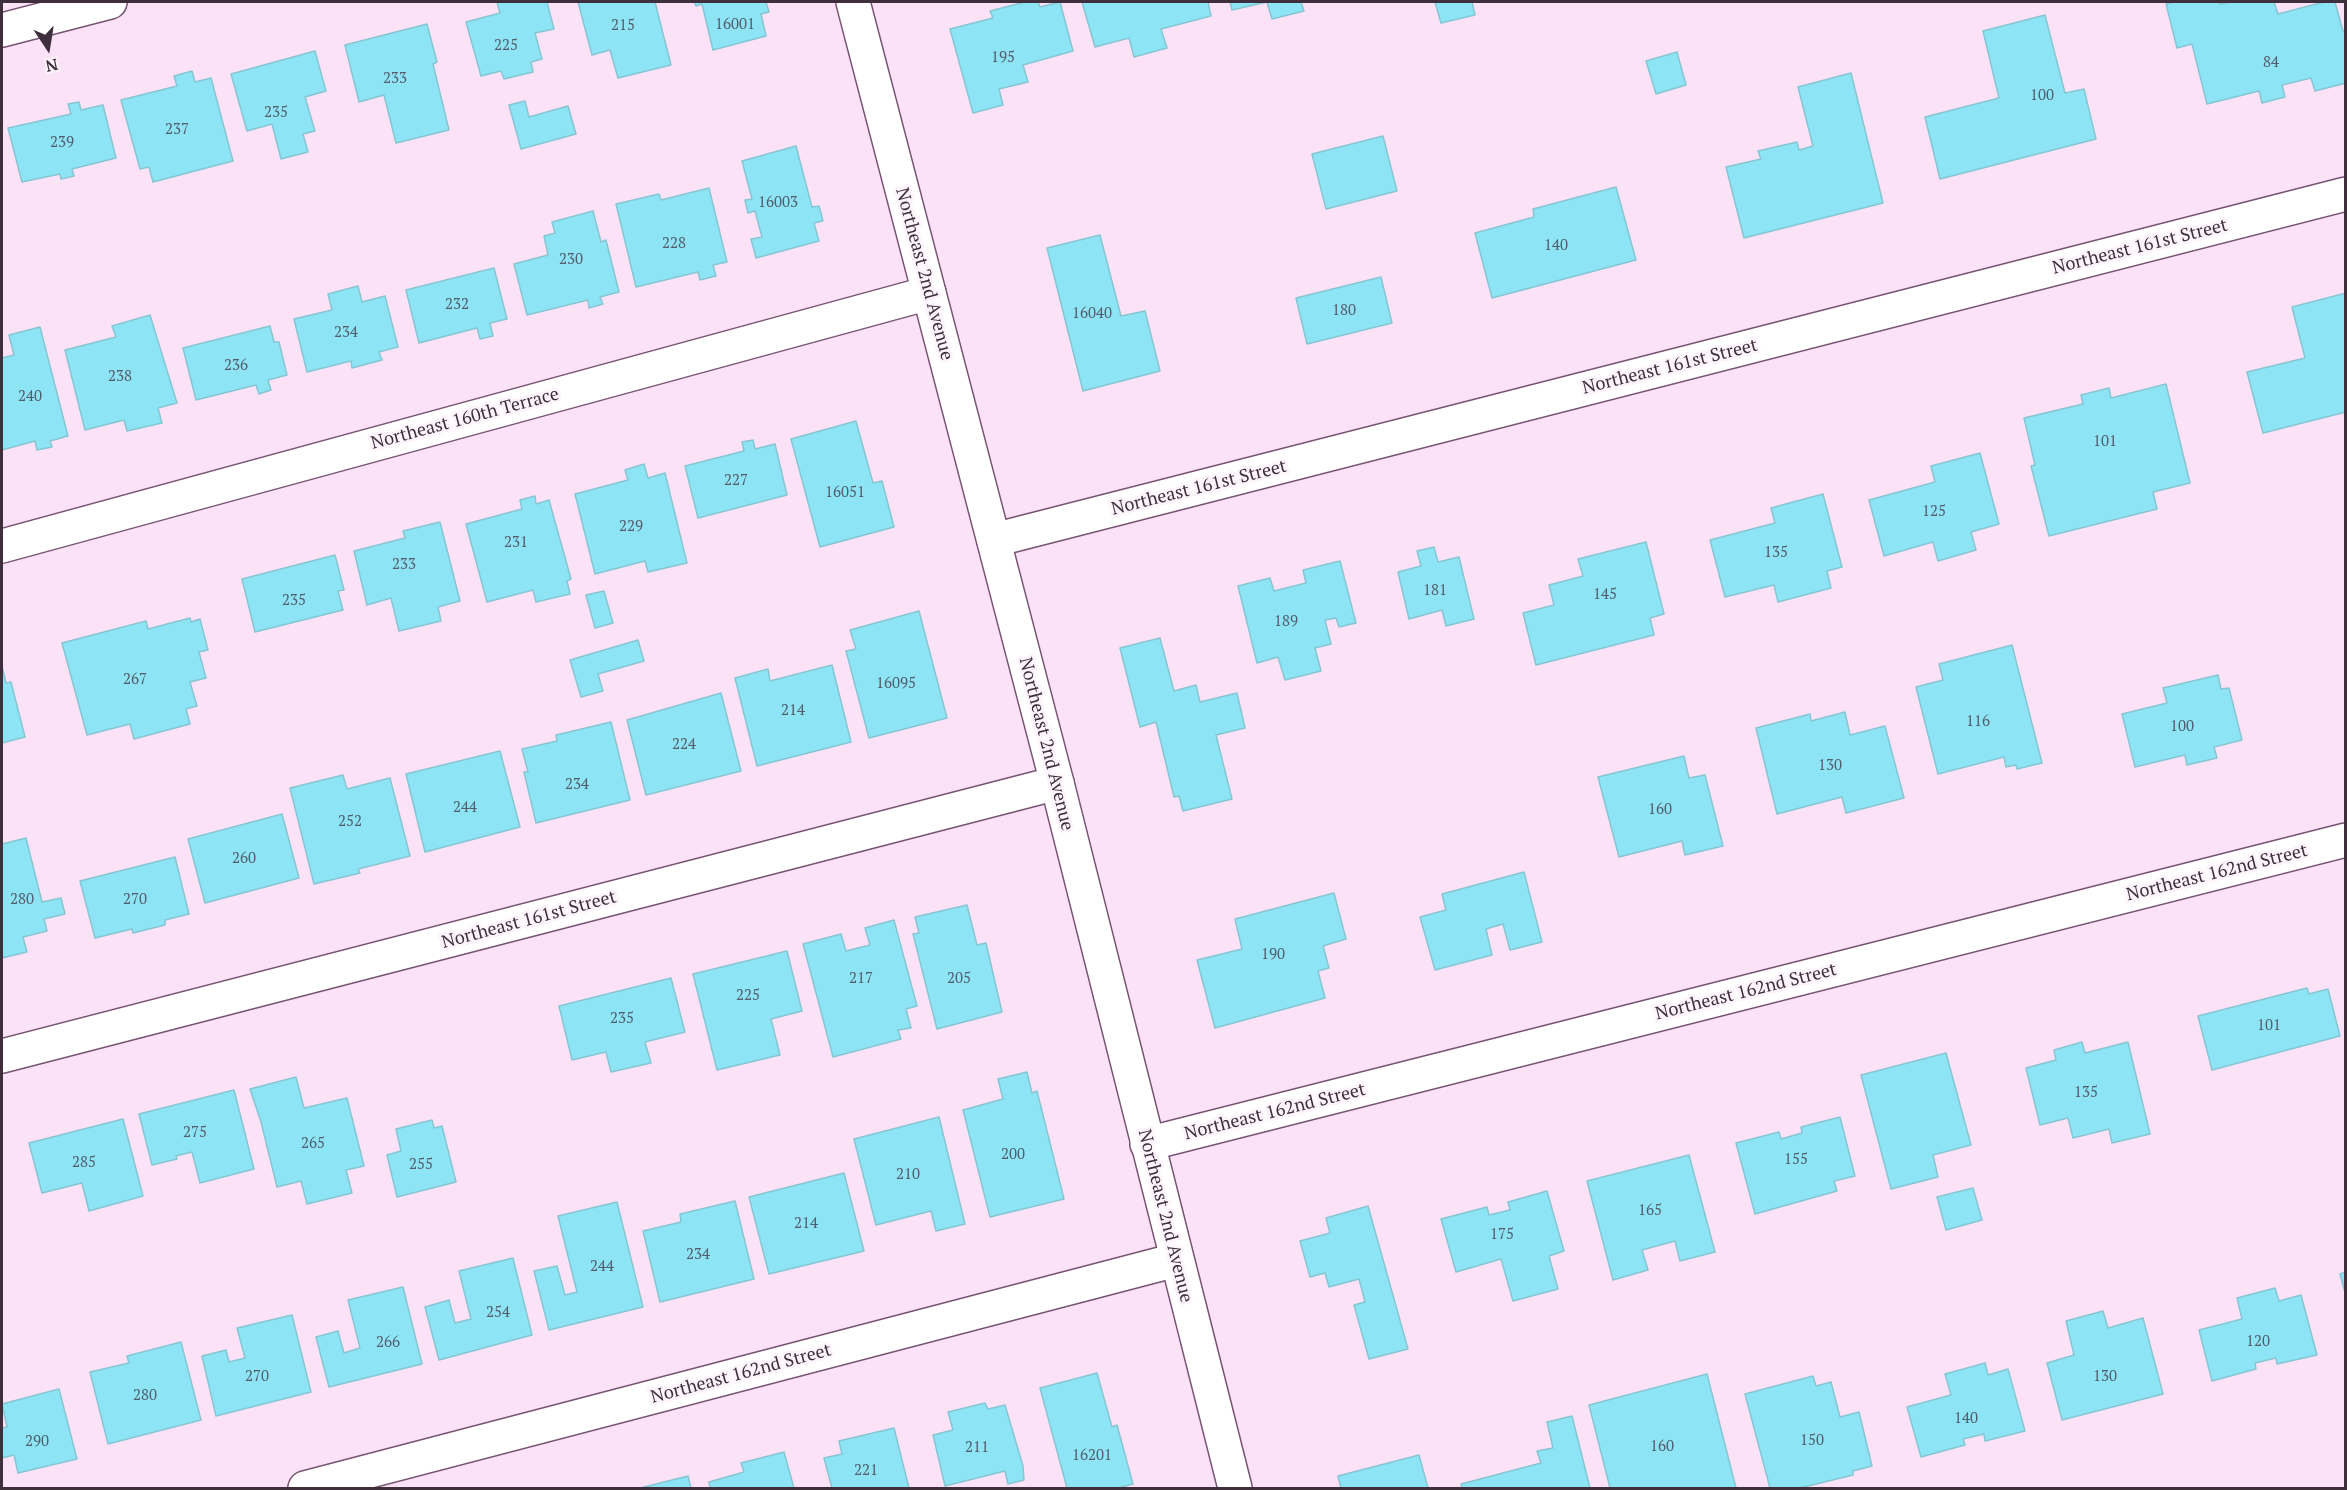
<!DOCTYPE html>
<html>
<head>
<meta charset="utf-8">
<style>
  body { margin:0 }
  #map { position:relative; width:2347px; height:1490px; overflow:hidden; background:#fce2f7; font-family:"PT Serif",serif }
  canvas { display:block }
  .frame { position:absolute; inset:0; border:3px solid #3f2f3d; pointer-events:none }
  .north { position:absolute; left:18px; top:18px; width:60px; height:60px; -webkit-text-stroke:4px #fef5fc; paint-order:stroke; rotate:168deg; font-size:16px; font-weight:700; line-height:24px; text-align:center; color:#3f2f3d }
  .north::after { content:''; display:block; margin:auto; width:21px; height:27px; background:#3f2f3d; clip-path:polygon(50% 0,100% 100%,50% 72%,0 100%) }
</style>
</head>
<body>
<div id="map">
<canvas width="2347" height="1490"></canvas>
<div class="frame"></div>
<div class="north">N</div>
</div>
<script>
const context = document.querySelector('canvas').getContext('2d');
context.lineJoin = 'round';
function fill(path, color) { context.fillStyle = color; context.fill(path, 'evenodd'); }
const poly = rows => new Path2D(rows.map(r => 'M' + r).join(''));
function stroke(path, color, width, dash) { context.strokeStyle = color; context.lineWidth = width; context.lineCap = dash ? 'butt' : 'round'; context.setLineDash(dash || []); context.stroke(path); }
function write(font, color, halo, rows, align = 'center') {
  context.font = font + ' "PT Serif",serif'; context.lineWidth = 6; context.setLineDash([]); context.textBaseline = 'middle'; context.strokeStyle = halo; context.fillStyle = color; for (const [text, x, y, turn = 0] of rows) {
    context.save(); context.translate(x, y); context.rotate((+turn || 0) * Math.PI / 180); context.textAlign = isNaN(turn) ? turn : align; if (halo) context.strokeText(text, 0, 0); context.fillText(text, 0, 0); context.restore();
  }
}
const building = poly([
  [497,2,547,2,554,29,535,33,542,59,531,62,533,72,504,79,501,71,481,76,466,22,500,13,497,2],
  [578,2,655,2,671,65,618,78,610,50,592,55,578,2],
  [694,2,766,2,769,12,761,14,766,36,713,50,702,4,696,6,694,2],
  [1025,2,1038,2,1040,7,1060,2,1073,51,1023,65,1028,82,999,89,1003,105,973,113,950,29,993,18,990,11,1025,2],
  [1082,2,1208,2,1211,16,1161,29,1167,48,1134,57,1129,38,1095,47,1082,2],
  [1230,2,1267,2,1232,10,1230,2],
  [1267,2,1301,2,1304,11,1272,19,1267,2],
  [1435,2,1472,2,1475,15,1441,23,1435,2],
  [2174,2,2220,2,2220,4,2230,2,2274,2,2278,14,2324,2,2335,2,2343,31,2346,31,2346,83,2315,91,2311,78,2282,85,2285,97,2262,103,2259,91,2207,104,2192,44,2177,48,2166,4,2174,2],
  [2045,15,2065,93,2084,89,2096,139,1940,179,1925,117,1999,98,1983,31,2045,15],
  [427,24,437,62,433,64,449,130,396,143,384,95,359,102,345,45,427,24],
  [315,51,326,91,305,97,315,131,303,134,308,152,281,159,272,124,247,131,231,74,315,51],
  [1677,52,1686,85,1656,94,1646,61,1677,52],
  [192,71,195,82,211,78,233,161,153,182,149,167,140,169,121,100,177,86,174,76,192,71],
  [1851,73,1883,203,1744,238,1726,167,1761,159,1758,151,1797,142,1799,150,1813,146,1798,87,1851,73],
  [525,101,529,117,568,106,576,134,521,149,509,105,525,101],
  [79,102,81,110,103,105,116,158,72,169,74,176,61,179,60,174,22,182,8,128,71,114,68,104,79,102],
  [1383,136,1397,191,1326,209,1312,154,1383,136],
  [796,146,812,207,819,206,823,221,814,223,819,241,756,258,751,239,762,237,755,211,748,213,745,200,752,199,742,161,796,146],
  [1616,187,1636,260,1492,298,1475,233,1534,217,1533,209,1616,187],
  [709,188,727,262,713,265,716,276,700,280,698,272,636,287,616,204,659,194,661,200,709,188],
  [593,211,601,242,606,240,619,292,600,297,603,304,589,308,588,300,527,315,514,264,548,255,544,236,555,233,552,222,593,211],
  [1100,235,1121,316,1145,311,1160,371,1083,391,1047,248,1100,235],
  [494,268,507,319,490,323,493,336,480,339,477,328,419,343,406,290,494,268],
  [1381,277,1392,323,1307,344,1296,298,1381,277],
  [358,286,362,302,385,296,398,347,379,352,382,360,352,368,351,361,307,372,294,319,332,310,328,294,358,286],
  [2346,293,2346,412,2263,433,2247,372,2305,358,2292,307,2346,293],
  [150,315,177,403,158,408,162,423,127,431,124,420,85,430,65,350,116,337,112,326,150,315],
  [270,326,274,342,279,342,287,375,268,380,271,390,259,394,256,385,196,400,183,348,270,326],
  [40,327,68,436,50,441,52,447,37,450,35,441,2,450,2,358,14,355,9,335,40,327],
  [2166,384,2190,483,2153,492,2157,509,2049,536,2031,466,2035,465,2024,418,2083,404,2081,395,2109,388,2111,398,2166,384],
  [856,421,873,483,882,481,894,527,820,547,791,439,856,421],
  [753,440,755,449,775,444,787,495,698,518,685,466,744,451,742,442,753,440],
  [1980,453,1999,524,1971,532,1976,550,1938,561,1933,542,1884,556,1869,500,1935,482,1931,466,1980,453],
  [644,464,648,478,665,473,687,563,648,572,645,561,595,574,575,494,628,480,625,470,644,464],
  [1823,494,1842,567,1827,571,1831,588,1778,602,1774,585,1725,597,1710,540,1775,523,1771,508,1823,494],
  [535,496,536,504,549,500,571,579,567,581,570,594,536,602,533,590,487,602,466,524,522,509,520,500,535,496],
  [440,522,460,601,438,607,441,621,399,631,391,598,367,605,354,551,405,538,403,531,440,522],
  [1646,542,1664,614,1650,618,1654,635,1536,665,1523,613,1554,605,1549,585,1583,576,1578,559,1646,542],
  [1434,547,1438,562,1459,557,1474,619,1446,626,1442,610,1409,619,1398,572,1421,566,1417,551,1434,547],
  [335,555,344,590,338,591,343,610,255,632,242,579,335,555],
  [1340,561,1356,623,1339,627,1336,618,1325,620,1331,644,1315,648,1321,671,1285,680,1278,657,1257,663,1238,586,1270,578,1274,591,1306,583,1303,570,1340,561],
  [604,591,613,623,595,628,586,595,604,591],
  [919,611,947,718,869,738,846,651,856,649,850,630,919,611],
  [190,618,191,622,200,619,208,650,199,652,206,678,190,682,197,706,186,709,190,724,134,739,130,724,87,735,62,643,146,621,148,629,190,618],
  [1160,638,1174,691,1196,685,1200,702,1237,693,1245,728,1216,735,1232,799,1183,811,1179,796,1174,797,1156,722,1140,727,1120,648,1160,638],
  [638,640,644,661,598,674,603,691,581,697,570,660,638,640],
  [2012,645,2042,763,2017,769,2016,765,2006,767,2004,757,1938,774,1916,687,1943,680,1939,664,2012,645],
  [832,665,851,742,757,766,735,678,768,669,770,681,832,665],
  [2,666,6,683,11,682,25,737,2,743,2,666],
  [2218,675,2221,689,2229,688,2242,740,2214,747,2217,758,2187,765,2185,755,2135,767,2122,714,2167,703,2163,688,2218,675],
  [721,693,741,771,646,795,627,720,721,693],
  [1845,712,1850,735,1885,726,1904,798,1846,813,1842,797,1777,814,1756,728,1810,714,1811,721,1845,712],
  [611,722,630,800,536,823,524,772,528,772,522,749,557,741,556,735,611,722],
  [500,751,520,827,425,852,406,774,500,751],
  [1684,756,1689,778,1705,775,1723,846,1685,855,1682,841,1619,857,1598,777,1684,756],
  [343,775,347,789,390,778,410,856,358,869,360,873,314,884,290,788,343,775],
  [282,814,299,878,205,903,188,839,282,814],
  [26,838,42,902,61,898,65,914,44,919,47,931,23,937,27,952,2,958,2,844,26,838],
  [175,857,189,914,165,920,165,925,133,933,132,929,95,938,80,881,175,857],
  [1524,872,1542,942,1510,950,1503,924,1486,929,1492,955,1435,970,1420,917,1446,910,1442,894,1524,872],
  [1334,893,1346,939,1323,946,1329,968,1318,971,1325,998,1215,1028,1197,960,1242,949,1235,919,1334,893],
  [967,905,977,945,986,943,1002,1012,937,1029,913,934,919,933,915,917,967,905],
  [894,920,917,1006,906,1009,911,1028,898,1030,901,1039,833,1057,803,944,841,934,846,951,870,945,865,928,894,920],
  [787,951,802,1011,771,1019,780,1055,717,1070,693,974,787,951],
  [671,978,685,1032,645,1042,651,1063,611,1072,606,1052,572,1060,559,1006,671,978],
  [2307,988,2309,994,2328,989,2340,1036,2212,1070,2198,1016,2307,988],
  [2082,1042,2085,1053,2128,1042,2150,1134,2112,1143,2109,1129,2073,1138,2068,1118,2040,1125,2026,1068,2056,1060,2054,1050,2082,1042],
  [1946,1053,1971,1145,1933,1155,1938,1177,1891,1189,1861,1075,1946,1053],
  [1027,1072,1032,1093,1037,1091,1064,1199,990,1217,963,1110,1003,1099,998,1079,1027,1072],
  [296,1077,304,1108,347,1098,364,1166,346,1170,352,1193,307,1204,301,1181,277,1187,261,1122,250,1089,296,1077],
  [234,1090,254,1169,200,1183,192,1152,176,1156,177,1159,152,1165,139,1114,234,1090],
  [939,1117,965,1224,936,1231,931,1211,876,1225,854,1139,939,1117],
  [1840,1117,1855,1176,1834,1181,1837,1191,1755,1214,1736,1143,1779,1132,1781,1139,1802,1133,1801,1127,1840,1117],
  [123,1119,143,1196,89,1211,82,1183,42,1193,29,1143,123,1119],
  [432,1120,434,1128,442,1126,456,1182,397,1197,387,1155,401,1151,396,1129,432,1120],
  [1689,1155,1715,1252,1680,1261,1675,1241,1642,1250,1648,1270,1613,1280,1587,1181,1689,1155],
  [844,1173,864,1251,769,1274,749,1197,844,1173],
  [1973,1188,1982,1220,1946,1230,1937,1197,1973,1188],
  [1547,1191,1564,1251,1549,1256,1558,1289,1513,1301,1501,1259,1456,1272,1441,1219,1487,1207,1489,1215,1510,1210,1508,1202,1547,1191],
  [735,1201,754,1279,660,1302,643,1231,681,1222,680,1214,735,1201],
  [617,1202,643,1307,549,1330,534,1271,557,1266,565,1295,577,1292,558,1216,617,1202],
  [1368,1206,1408,1349,1369,1359,1354,1305,1365,1302,1359,1279,1329,1287,1325,1273,1310,1277,1300,1241,1330,1233,1326,1218,1368,1206],
  [513,1258,532,1335,439,1360,425,1307,449,1300,455,1323,471,1319,459,1271,513,1258],
  [2346,1272,2346,1296,2340,1274,2346,1272],
  [403,1287,422,1364,329,1387,316,1337,338,1331,344,1353,360,1348,348,1300,403,1287],
  [2275,1288,2279,1301,2301,1295,2317,1355,2277,1364,2276,1358,2255,1363,2256,1369,2212,1381,2199,1330,2242,1319,2237,1298,2275,1288],
  [2103,1311,2108,1328,2143,1318,2163,1394,2062,1420,2047,1363,2074,1355,2066,1321,2103,1311],
  [292,1315,311,1392,216,1416,202,1356,226,1350,229,1362,245,1358,237,1328,292,1315],
  [181,1342,201,1420,108,1444,90,1372,129,1363,127,1356,181,1342],
  [1985,1363,1988,1375,2008,1369,2025,1431,1985,1441,1984,1434,1963,1439,1965,1445,1921,1457,1907,1407,1951,1395,1945,1374,1985,1363],
  [1097,1373,1112,1427,1117,1425,1133,1484,1118,1488,1067,1488,1040,1388,1097,1373],
  [1707,1374,1736,1488,1610,1488,1589,1405,1707,1374],
  [1813,1376,1816,1386,1831,1382,1840,1417,1859,1412,1872,1466,1853,1471,1853,1475,1800,1488,1770,1488,1745,1394,1813,1376],
  [59,1389,77,1459,18,1473,14,1455,2,1458,2,1428,7,1427,2,1404,59,1389],
  [985,1403,988,1409,1005,1405,1023,1466,1024,1480,1008,1484,1005,1471,945,1486,933,1435,953,1430,948,1412,985,1403],
  [1572,1416,1590,1488,1462,1488,1461,1484,1541,1463,1537,1451,1553,1448,1547,1422,1572,1416],
  [894,1428,909,1488,832,1488,824,1458,842,1454,839,1441,894,1428],
  [784,1452,794,1488,710,1488,709,1482,744,1472,741,1463,784,1452],
  [1419,1455,1428,1488,1341,1488,1338,1476,1419,1455],
  [688,1476,691,1488,640,1488,688,1476]
]);
fill(building, '#8de4f5');
stroke(building, '#86c6d2', 1.5);
const street = poly([
  [2,30,110,2],
  [994,540,2346,194],
  [2,546,929,293],
  [2,1056,1057,783],
  [1147,1144,2346,840],
  [305,1488,1176,1260]
]);
const secondary = poly([
  [853,2,1057,783,1235,1488]
]);
stroke(street, '#785473', 36);
stroke(secondary, '#785473', 36);
stroke(street, '#fff', 33);
stroke(secondary, '#fff', 33);
write('15px', '#525c6b', null, [
  ["16001",735,25],
  ["215",623,26],
  ["225",506,46],
  ["195",1003,58],
  ["84",2271,63],
  ["233",395,79],
  ["100",2042,96],
  ["235",276,113],
  ["237",177,130],
  ["239",62,143],
  ["16003",778,203],
  ["228",674,244],
  ["140",1556,246],
  ["230",571,260],
  ["232",457,305],
  ["180",1344,311],
  ["16040",1092,314],
  ["234",346,333],
  ["236",236,366],
  ["238",120,377],
  ["240",30,397],
  ["101",2105,442],
  ["227",736,481],
  ["16051",845,493],
  ["125",1934,512],
  ["229",631,527],
  ["231",516,543],
  ["135",1776,553],
  ["233",404,565],
  ["181",1435,591],
  ["145",1605,595],
  ["235",294,601],
  ["189",1286,622],
  ["267",135,680],
  ["16095",896,684],
  ["214",793,711],
  ["116",1978,722],
  ["100",2182,727],
  ["224",684,745],
  ["130",1830,766],
  ["234",577,785],
  ["244",465,808],
  ["160",1660,810],
  ["252",350,822],
  ["260",244,859],
  ["280",22,900],
  ["270",135,900],
  ["190",1273,955],
  ["217",861,979],
  ["205",959,979],
  ["225",748,996],
  ["235",622,1019],
  ["101",2269,1026],
  ["135",2086,1093],
  ["275",195,1133],
  ["265",313,1144],
  ["200",1013,1155],
  ["155",1796,1160],
  ["285",84,1163],
  ["255",421,1165],
  ["210",908,1175],
  ["165",1650,1211],
  ["214",806,1224],
  ["175",1502,1235],
  ["234",698,1255],
  ["244",602,1267],
  ["254",498,1313],
  ["120",2258,1342],
  ["266",388,1343],
  ["270",257,1377],
  ["130",2105,1377],
  ["280",145,1396],
  ["140",1966,1419],
  ["150",1812,1441],
  ["290",37,1442],
  ["160",1662,1447],
  ["211",977,1448],
  ["16201",1092,1456],
  ["221",866,1471]
]);
write('18px', '#3f2f3d', '#fef5fc', [
  ["Northeast 161st Street",2140,247,-14],
  ["Northeast 2nd Avenue",924,274,75],
  ["Northeast 161st Street",1670,367,-14],
  ["Northeast 160th Terrace",465,419,-15],
  ["Northeast 161st Street",1199,488,-14],
  ["Northeast 2nd Avenue",1046,744,76],
  ["Northeast 162nd Street",2217,873,-14],
  ["Northeast 161st Street",529,920,-15],
  ["Northeast 162nd Street",1746,992,-14],
  ["Northeast 162nd Street",1275,1112,-14],
  ["Northeast 2nd Avenue",1165,1216,76],
  ["Northeast 162nd Street",741,1374,-15]
]);
</script>
</body>
</html>
